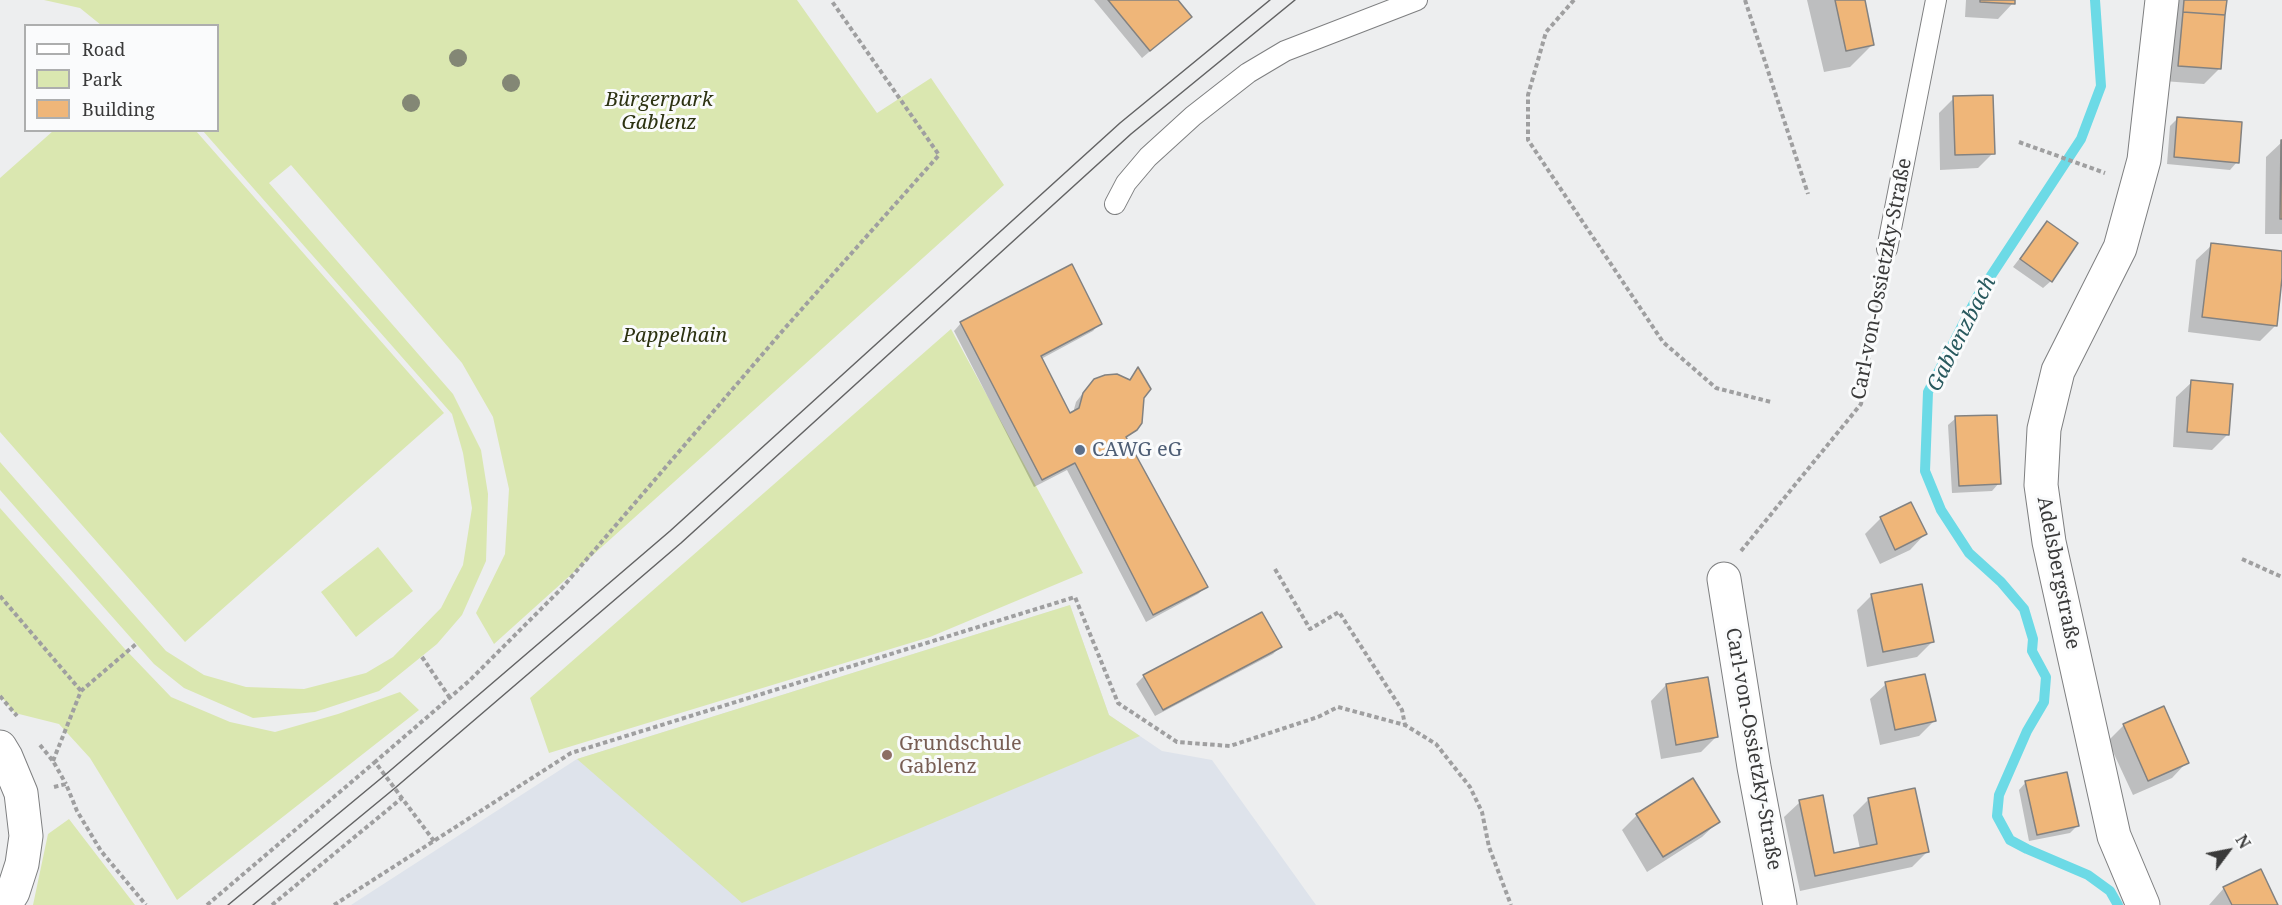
<!DOCTYPE html>
<html>
<head>
<meta charset="utf-8">
<style>
  body { margin:0 }
  #map { position:relative; width:2282px; height:905px; overflow:hidden; background:#edeeef; font-family:"Noto Serif",serif }
  canvas { display:block }
  .legend { position:absolute; left:24px; top:24px; width:195px; height:108px; box-sizing:border-box; background:#fafbfc; border:2px solid #adaeae; margin:0; padding:8px 10px; list-style:none; font-size:18px; color:#3a3a3a }
  .legend li { display:flex; align-items:center; gap:12px; height:30px }
  .legend b { width:30px; border:2px solid #adaeae }
  .north { position:absolute; left:2198px; top:821px; width:60px; height:60px; -webkit-text-stroke:4px #fafbfc; paint-order:stroke; rotate:58deg; font-size:16px; font-weight:700; line-height:24px; text-align:center; color:#3a3a3a }
  .north::after { content:''; display:block; margin:auto; width:21px; height:27px; background:#3a3a3a; clip-path:polygon(50% 0,100% 100%,50% 72%,0 100%) }
</style>
</head>
<body>
<div id="map">
<canvas width="2282" height="905"></canvas>
<ul class="legend">
<li><b style="height:8px;background:#fff"></b>Road</li>
<li><b style="height:16px;background:#dae7b0"></b>Park</li>
<li><b style="height:16px;background:#efb679"></b>Building</li>
</ul>
<div class="north">N</div>
</div>
<script>
const context = document.querySelector('canvas').getContext('2d');
context.lineJoin = 'round';
function fill(path, color) { context.fillStyle = color; context.fill(path, 'evenodd'); }
const poly = rows => new Path2D(rows.map(r => 'M' + r).join(''));
function stroke(path, color, width, dash) { context.strokeStyle = color; context.lineWidth = width; context.lineCap = dash ? 'butt' : 'round'; context.setLineDash(dash || []); context.stroke(path); }
function write(font, color, halo, rows, align = 'center') {
  context.font = font + ' "Noto Serif",serif'; context.lineWidth = 6; context.setLineDash([]); context.textBaseline = 'middle'; context.strokeStyle = halo; context.fillStyle = color; for (const [text, x, y, turn = 0] of rows) {
    context.save(); context.translate(x, y); context.rotate((+turn || 0) * Math.PI / 180); context.textAlign = isNaN(turn) ? turn : align; if (halo) context.strokeText(text, 0, 0); context.fillText(text, 0, 0); context.restore();
  }
}
fill(poly([
  [1070,605,1109,715,1162,751,1212,760,1316,905,351,905,577,759]
]), '#dee3eb');
fill(poly([
  [44,0,797,0,877,113,931,78,1004,185,494,644,476,613,505,554,509,489,493,417,462,363,291,165,269,183,453,394,481,450,488,494,486,561,462,615,437,644,379,691,315,712,253,718,184,688,154,664,0,490,0,462,166,651,204,675,246,687,304,689,366,673,393,657,441,608,463,565,472,508,463,453,452,414,203,131,218,130,218,26,101,25,80,8],
  [53,131,196,131,444,413,185,642,0,432,0,178],
  [951,329,1083,573,930,637,549,753,530,698],
  [0,508,124,648,171,697,230,722,275,732,338,714,400,692,419,710,177,900,90,758,59,724,15,713,0,695],
  [378,547,413,591,356,637,321,592],
  [1070,605,1109,715,1140,736,742,903,577,759],
  [69,819,135,905,33,905,48,834]
]), '#dae7b0');
fill(poly([
  [1094,0,1176,0,1182,24,1142,58],
  [1807,0,1864,0,1873,44,1850,67,1824,72],
  [1966,0,2013,0,2013,3,1998,19,1965,17],
  [2170,0,2224,0,2219,69,2204,84,2163,81],
  [1954,98,1993,153,1978,168,1940,170,1939,113],
  [2178,118,2237,162,2230,170,2167,164,2170,126],
  [2282,142,2282,234,2265,234,2266,157],
  [2047,223,2051,281,2043,288,2013,267],
  [2212,245,2282,253,2275,326,2260,341,2188,332,2196,260],
  [961,323,1100,323,1093,331,1041,359,1069,415,1073,413,1076,402,1087,388,1128,381,1138,370,1143,397,1136,429,1125,438,1206,587,1198,594,1146,622,1067,470,1034,487,954,331],
  [2192,382,2228,434,2212,450,2173,447,2176,397],
  [1956,418,1999,483,1992,491,1952,493,1948,425],
  [1881,518,1925,534,1910,550,1880,564,1865,534],
  [1872,595,1932,642,1917,657,1867,667,1857,610],
  [1262,614,1281,646,1273,654,1155,716,1136,684,1143,677],
  [1886,684,1934,721,1919,736,1880,745,1870,699],
  [1666,685,1716,737,1701,752,1661,759,1651,701],
  [2124,725,2187,762,2172,778,2133,795,2108,741],
  [2026,782,2078,825,2070,833,2029,841,2019,790],
  [1914,790,1927,852,1912,867,1800,891,1784,817,1800,802,1833,855,1860,849,1853,815,1868,800],
  [1637,815,1718,822,1702,837,1647,872,1622,830],
  [2224,888,2277,905,2209,905]
]), '#0003');
stroke(poly([
  [2095,0,2101,86,2081,139,1977,297,1928,392,1925,471,1941,510,1969,553,2001,582,2024,609,2033,639,2032,651,2046,677,2044,702,2027,731,1999,795,1997,816,2010,840,2027,849,2088,875,2110,891,2118,905]
]), '#6cdae6', 10);
const building = poly([
  [1108,0,1178,0,1192,17,1150,51,1108,0],
  [1835,0,1865,0,1874,45,1846,51,1835,0],
  [1980,0,2015,0,2015,4,1980,2,1980,0],
  [2184,0,2227,0,2225,15,2183,12,2184,0],
  [2183,12,2225,15,2221,69,2178,66,2183,12],
  [1993,95,1995,154,1955,155,1953,96,1993,95],
  [2177,117,2242,122,2239,163,2174,157,2177,117],
  [2281,140,2282,140,2282,219,2280,219,2281,140],
  [2047,221,2078,243,2052,282,2020,259,2047,221],
  [2211,243,2282,251,2282,278,2277,326,2202,317,2211,243],
  [1072,264,1102,324,1041,356,1070,413,1079,408,1083,393,1094,379,1105,375,1117,374,1130,380,1138,367,1151,389,1144,398,1142,423,1137,430,1126,437,1208,587,1153,615,1075,463,1042,480,960,322,1072,264],
  [2191,380,2233,384,2229,435,2187,432,2191,380],
  [1997,415,2001,484,1959,486,1955,416,1997,415],
  [1911,502,1927,534,1895,550,1880,517,1911,502],
  [1922,584,1934,642,1883,652,1871,594,1922,584],
  [1262,612,1282,647,1163,710,1143,675,1262,612],
  [1925,674,1936,721,1895,730,1885,682,1925,674],
  [1708,677,1718,737,1676,745,1666,684,1708,677],
  [2164,706,2189,763,2148,781,2123,724,2164,706],
  [2067,772,2079,826,2037,835,2025,781,2067,772],
  [1693,778,1720,822,1663,857,1636,814,1693,778],
  [1915,788,1929,852,1815,876,1799,800,1823,795,1834,853,1877,844,1868,798,1915,788],
  [2261,869,2278,905,2232,905,2223,887,2261,869]
]);
fill(building, '#efb679');
stroke(building, '#838281', 1.5);
const service = poly([
  [1115,204,1126,183,1148,157,1193,116,1248,73,1285,51,1417,0],
  [1887,249,1936,0]
]);
const minor = poly([
  [1724,579,1754,767,1780,905]
]);
const tertiary = poly([
  [0,747,6,757,21,793,26,836,22,864,13,892,5,905],
  [2143,905,2114,836,2049,542,2041,485,2044,429,2058,371,2120,248,2144,160,2162,0]
]);
stroke(service, '#7e7f80', 22);
stroke(minor, '#7e7f80', 35);
stroke(tertiary, '#7e7f80', 35);
stroke(poly([
  [1574,0,1546,32,1528,95,1528,140,1663,342,1716,388,1771,402],
  [1745,0,1808,194],
  [2019,142,2105,173],
  [1741,551,1861,404,1883,274],
  [2242,559,2282,577],
  [1275,569,1310,629,1339,612,1402,710,1405,725],
  [0,596,81,691],
  [422,657,450,698],
  [0,696,17,716],
  [40,745,53,761,66,784],
  [53,761,81,691,136,644],
  [54,787,66,784,77,811,101,851,146,905],
  [434,841,375,762,469,681,562,588,785,328,939,155,831,0],
  [207,905,375,762],
  [272,905,402,798],
  [334,905,571,753,1075,597,1118,703,1177,742,1230,746,1318,717,1338,707,1405,725,1436,744,1470,787,1482,812,1489,847,1511,905]
]), '#9f9fa0', 4, [4.5, 3]);
stroke(service, '#fff', 20);
stroke(minor, '#fff', 33);
stroke(tertiary, '#fff', 33);
stroke(poly([
  [228,905,385,775,670,531,1120,123,1270,0],
  [253,905,395,788,681,543,1131,134,1295,0]
]), '#636364', 1.5);
context.fillStyle = '#838775';
for (const [x, y] of [
  [458,58],
  [511,83],
  [411,103]
]) { context.beginPath(); context.arc(x, y, 9, 0, 2 * Math.PI); context.fill(); }
for (const [x, y, r, color] of [
  [1080,450,6,"#5c6f8a"],
  [887,755,6,"#8d6e63"]
]) { const dot = new Path2D(); dot.arc(x, y, r, 0, 2 * Math.PI); context.fillStyle = color; context.fill(dot); stroke(dot, '#fafbfc', 2); }
write('italic 20px', '#2c3211', '#fafbfc', [
  ["Bürgerpark",659,100],
  ["Gablenz",659,123],
  ["Pappelhain",675,336]
]);
write('20px', '#3a3a3a', '#fafbfc', [
  ["Carl-von-Ossietzky-Straße",1882,279,-79],
  ["Adelsbergstraße",2058,573,79],
  ["Carl-von-Ossietzky-Straße",1753,749,80]
]);
write('20px', '#4e5e75', '#fafbfc', [
  ["CAWG eG",1092,450]
], 'left');
write('20px', '#785e54', '#fafbfc', [
  ["Grundschule",899,744],
  ["Gablenz",899,767]
], 'left');
write('italic 21px', '#28595e', '#fafbfc', [
  ["Gablenzbach",1962,334,-63]
]);
</script>
</body>
</html>
